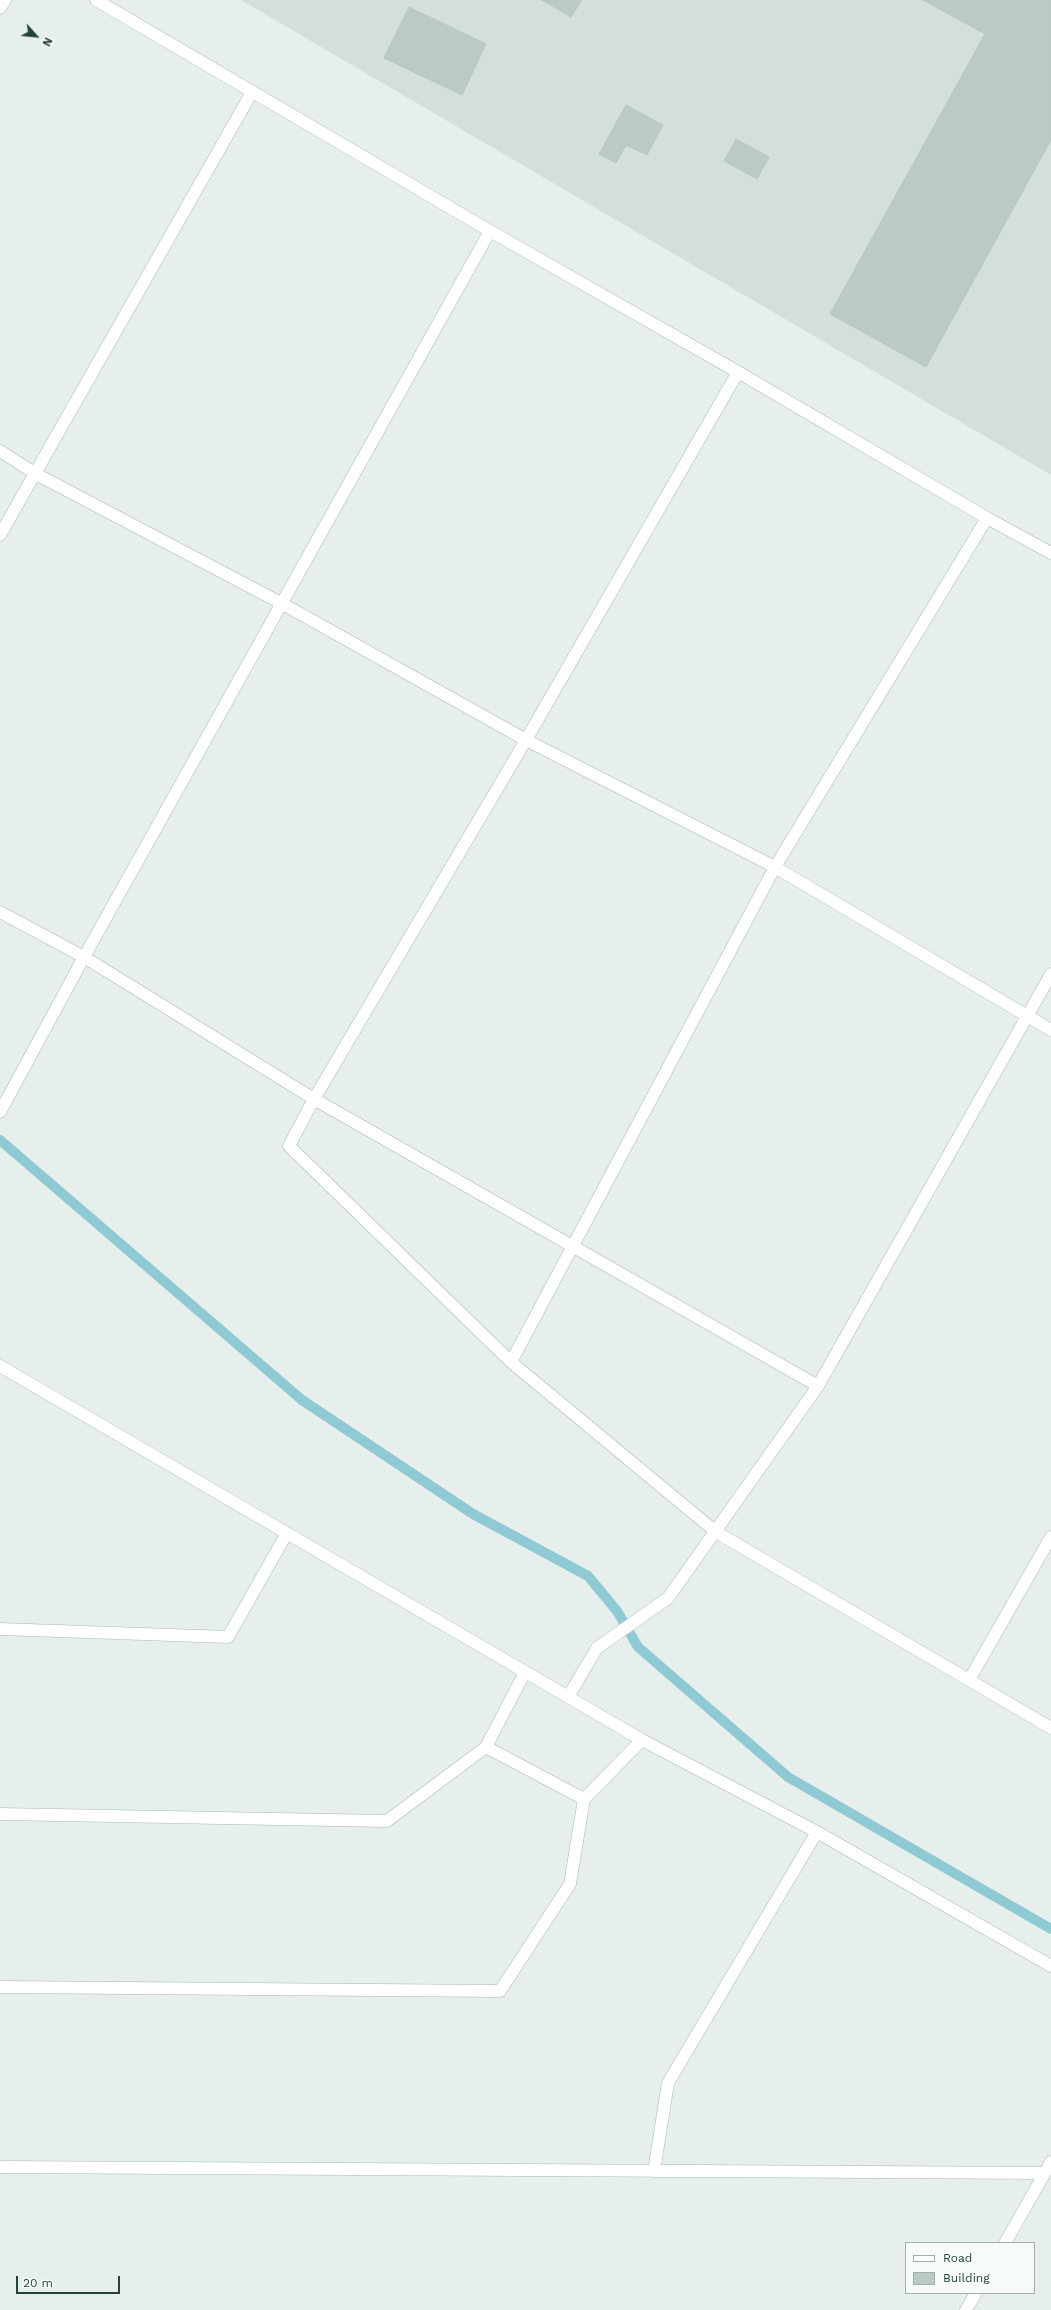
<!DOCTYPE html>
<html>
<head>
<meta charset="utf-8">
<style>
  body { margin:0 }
  #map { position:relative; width:1051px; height:2310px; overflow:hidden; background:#e6efeb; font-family:"Work Sans",sans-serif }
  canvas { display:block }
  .legend { position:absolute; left:905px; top:2242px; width:130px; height:52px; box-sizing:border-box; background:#f7fbf9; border:1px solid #a3b1ad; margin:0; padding:5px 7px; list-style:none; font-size:12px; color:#24423a }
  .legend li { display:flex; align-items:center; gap:8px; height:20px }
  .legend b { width:20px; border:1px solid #a3b1ad }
  .north { position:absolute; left:16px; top:16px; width:40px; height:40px; -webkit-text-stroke:3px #f7fbf9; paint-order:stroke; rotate:117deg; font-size:11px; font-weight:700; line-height:16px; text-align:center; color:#24423a }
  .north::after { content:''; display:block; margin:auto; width:14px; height:18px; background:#24423a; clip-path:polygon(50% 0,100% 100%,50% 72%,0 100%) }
  .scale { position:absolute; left:16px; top:2276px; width:104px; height:18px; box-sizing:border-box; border:2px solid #24423a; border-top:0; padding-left:5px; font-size:12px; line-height:14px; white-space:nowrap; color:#24423a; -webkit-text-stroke:3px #f7fbf9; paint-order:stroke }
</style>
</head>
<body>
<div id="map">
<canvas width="1051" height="2310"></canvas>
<ul class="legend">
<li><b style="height:5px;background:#fff"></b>Road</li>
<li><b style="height:11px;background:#bbcac4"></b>Building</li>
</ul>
<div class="north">N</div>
<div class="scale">20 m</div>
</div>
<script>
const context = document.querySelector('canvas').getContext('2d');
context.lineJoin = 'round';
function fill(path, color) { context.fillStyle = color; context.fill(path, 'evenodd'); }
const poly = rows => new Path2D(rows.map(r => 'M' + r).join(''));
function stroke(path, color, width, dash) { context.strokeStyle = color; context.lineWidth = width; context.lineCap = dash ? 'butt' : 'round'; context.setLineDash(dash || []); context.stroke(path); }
fill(poly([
  [241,0,1051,0,1051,475]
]), '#d4dfda');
stroke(poly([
  [0,1140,302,1400,473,1514,588,1576,617,1611,638,1647,788,1777,1051,1929]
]), '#8ec9d4', 10);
const building = poly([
  [542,0,582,0,571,17,542,0],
  [923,0,1051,0,1051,140,926,367,830,314,985,34,923,0],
  [409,7,486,44,462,95,384,58,409,7],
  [626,105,663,125,647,155,626,145,616,163,599,154,626,105],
  [736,139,769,157,757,179,724,161,736,139]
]);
fill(building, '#bbcac4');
stroke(building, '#b8c9c2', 1);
const minor = poly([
  [96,0,490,231,738,372,987,518,1051,553],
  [0,8,5,0],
  [738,372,526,740,314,1099,289,1146,511,1362,716,1532,1051,1728],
  [0,451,36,474,281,603,526,740,775,867,1051,1030],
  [0,535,252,92],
  [0,912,84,957,314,1099,818,1386],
  [0,1112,84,957,490,231],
  [511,1362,775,867,987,518],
  [0,1366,642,1740,817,1832,1051,1966],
  [0,1629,228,1637,287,1533],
  [969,1680,1051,1537],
  [568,1697,597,1648,668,1598,818,1386,1051,974],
  [486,1747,584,1799,642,1740],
  [0,1814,387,1821,486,1747,525,1672],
  [0,1987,500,1991,570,1884,584,1799],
  [0,2167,1045,2173],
  [654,2171,668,2083,817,1832],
  [1005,2243,1051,2162],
  [966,2310,976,2293]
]);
stroke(minor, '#a8b8b2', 13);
stroke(minor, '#fff', 12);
</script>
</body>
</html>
